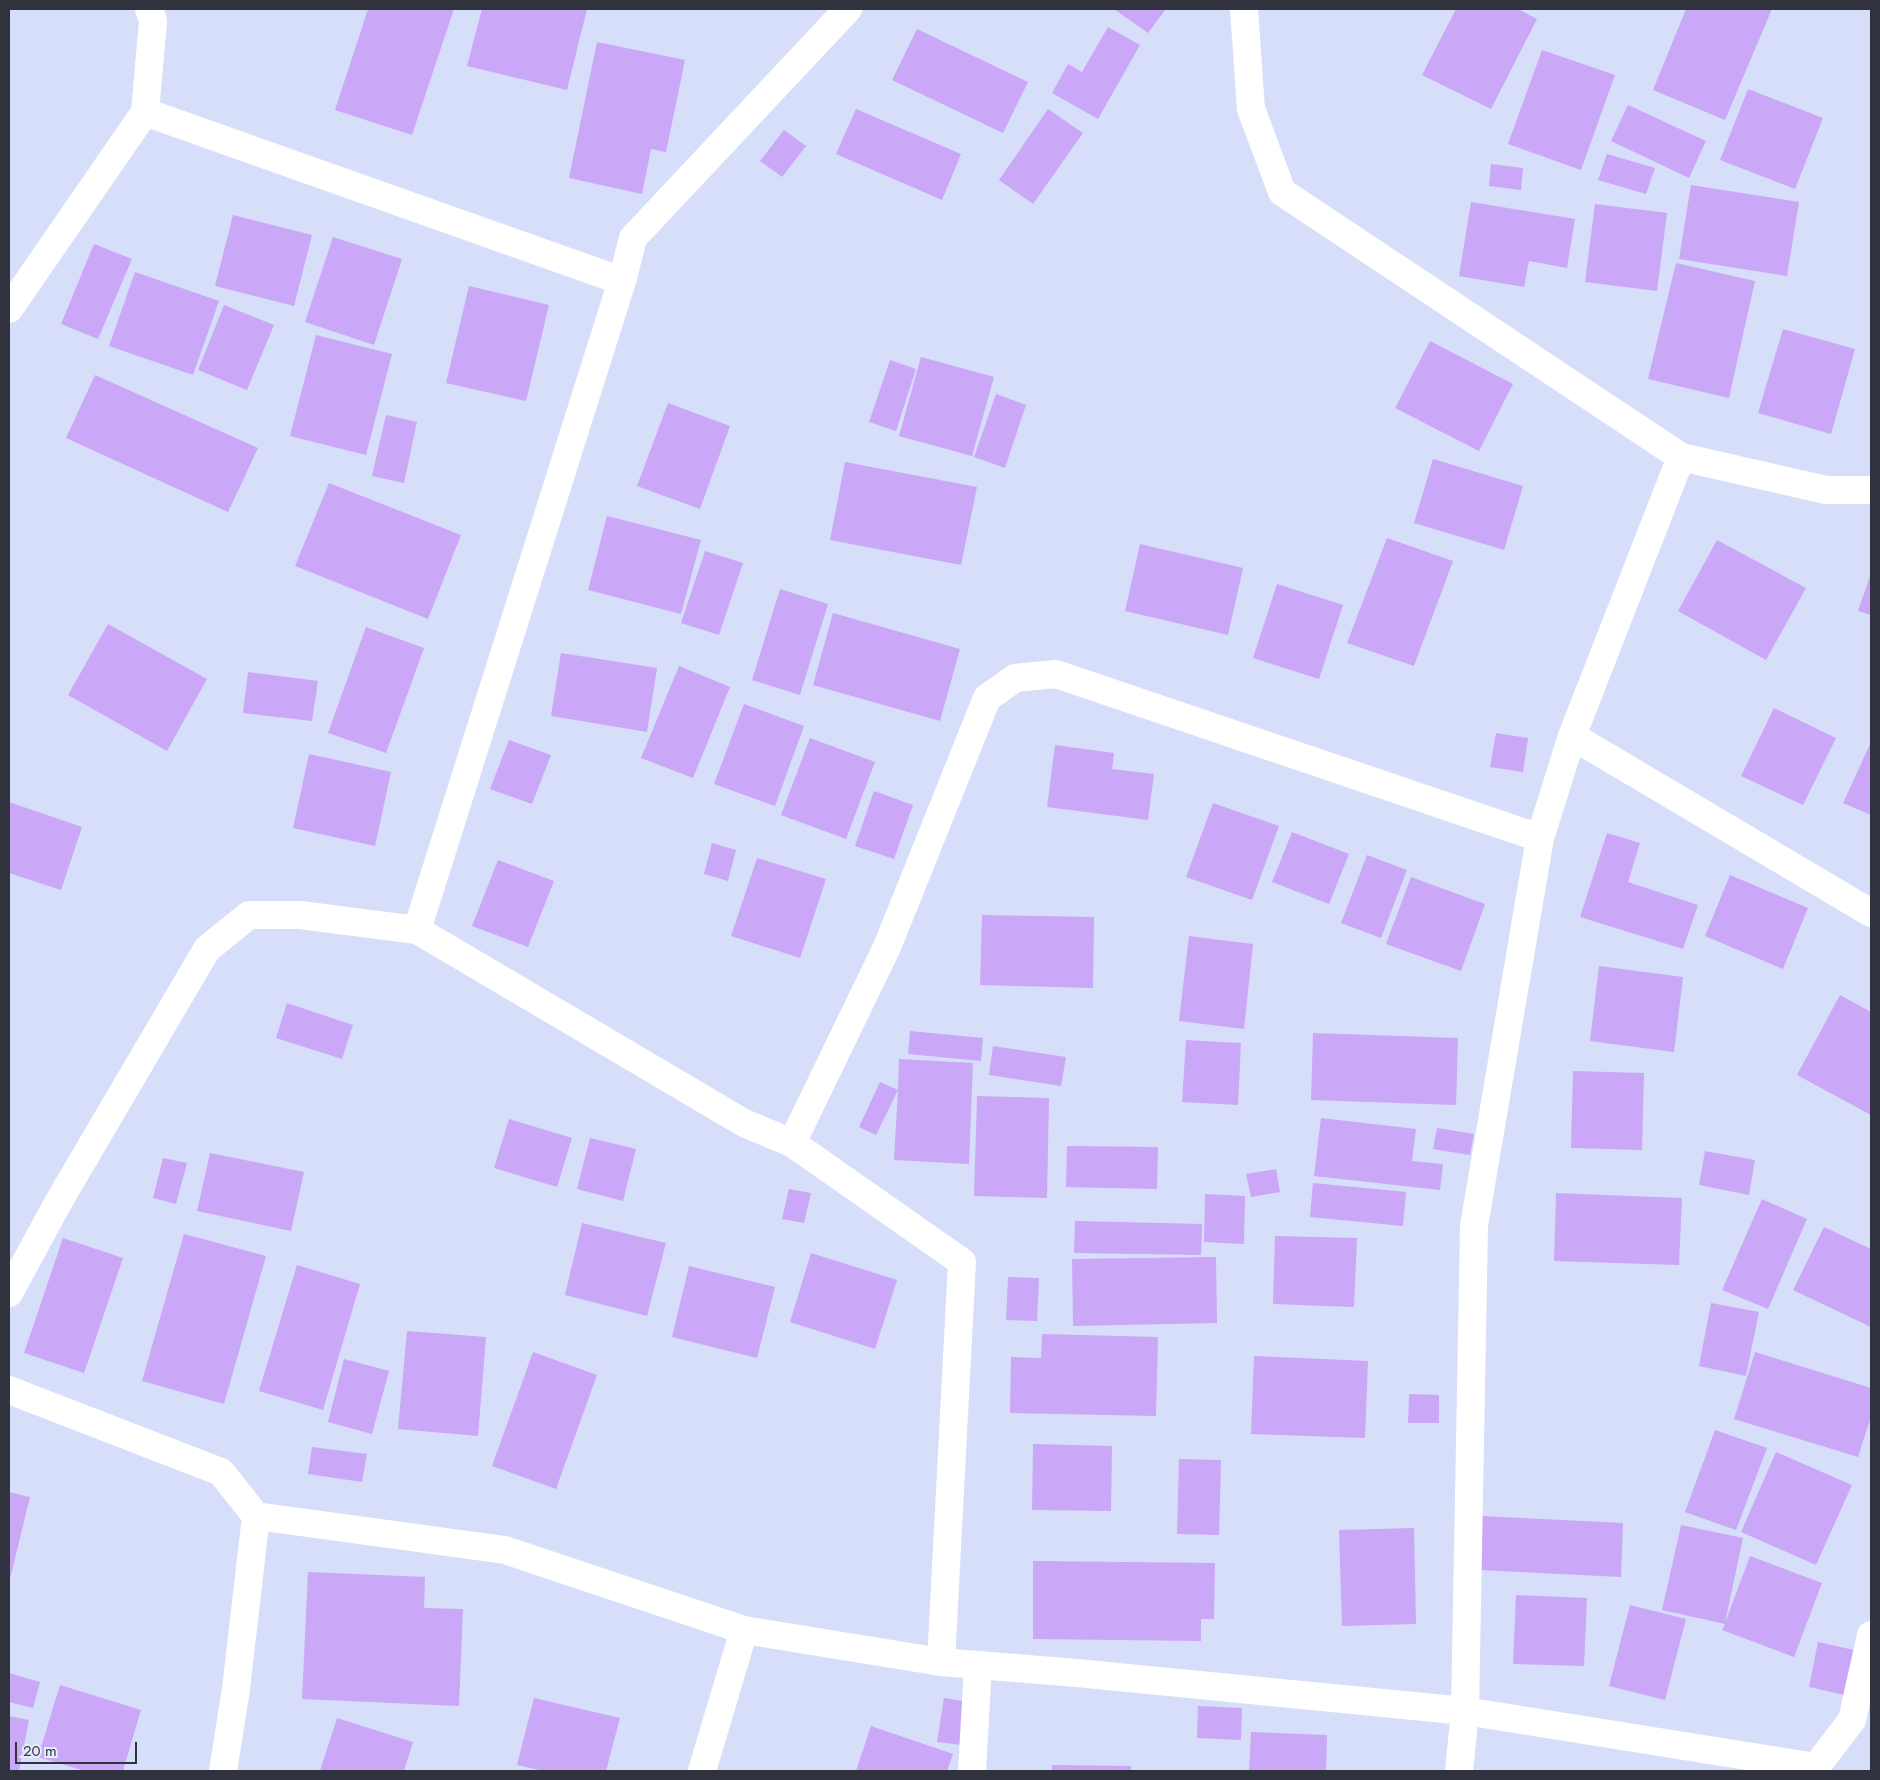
<!DOCTYPE html>
<html>
<head>
<meta charset="utf-8">
<style>
  body { margin:0 }
  #map { position:relative; width:1880px; height:1780px; overflow:hidden; background:#d7def9; font-family:Jost,sans-serif }
  canvas { display:block }
  .frame { position:absolute; inset:0; border:10px solid #30333d; pointer-events:none }
  .scale { position:absolute; left:15px; top:1742px; width:122px; height:22px; box-sizing:border-box; border:2px solid #30333d; border-top:0; padding-left:6px; font-size:15px; line-height:18px; white-space:nowrap; color:#30333d; -webkit-text-stroke:4px #e7ecfc; paint-order:stroke }
</style>
</head>
<body>
<div id="map">
<canvas width="1880" height="1780"></canvas>
<div class="frame"></div>
<div class="scale">20 m</div>
</div>
<script>
const context = document.querySelector('canvas').getContext('2d');
context.lineJoin = 'round';
function fill(path, color) { context.fillStyle = color; context.fill(path, 'evenodd'); }
const poly = rows => new Path2D(rows.map(r => 'M' + r).join(''));
function stroke(path, color, width, dash) { context.strokeStyle = color; context.lineWidth = width; context.lineCap = dash ? 'butt' : 'round'; context.setLineDash(dash || []); context.stroke(path); }
fill(poly([
  [368,9,454,9,412,135,335,110],
  [482,9,587,9,567,90,467,66],
  [1114,9,1166,9,1148,33],
  [1456,9,1518,9,1537,19,1491,109,1422,75],
  [1686,9,1772,9,1725,120,1653,90],
  [1108,27,1140,45,1098,119,1052,93,1068,64,1082,72],
  [917,29,1028,82,1003,133,892,80],
  [597,42,685,60,666,152,651,149,642,194,569,178],
  [1542,50,1615,75,1581,170,1508,144],
  [1748,89,1823,118,1795,189,1720,160],
  [1628,105,1706,141,1689,178,1611,141],
  [856,109,961,154,942,200,836,154],
  [1048,109,1083,133,1033,204,999,180],
  [784,130,806,146,782,177,760,161],
  [1607,154,1655,168,1646,194,1598,180],
  [1491,164,1523,168,1521,190,1489,186],
  [1691,185,1799,202,1787,276,1679,259],
  [1471,202,1575,219,1567,268,1529,261,1524,287,1459,276],
  [1595,204,1667,213,1657,291,1585,282],
  [233,215,312,235,294,306,215,286],
  [333,237,402,259,374,345,305,322],
  [94,244,132,259,98,339,61,324],
  [1676,263,1755,281,1729,398,1648,379],
  [135,272,219,301,193,375,109,346],
  [469,286,549,305,526,401,446,383],
  [224,305,274,325,247,390,198,370],
  [1783,329,1855,349,1831,434,1758,413],
  [316,335,392,354,366,455,290,436],
  [1430,341,1513,384,1479,451,1395,408],
  [921,357,994,377,972,456,899,436],
  [890,360,916,369,896,431,869,422],
  [95,375,258,448,228,512,66,438],
  [996,394,1026,405,1005,468,974,457],
  [668,403,730,426,700,509,637,486],
  [386,415,417,422,404,483,372,476],
  [1433,459,1523,486,1504,550,1414,523],
  [845,462,977,487,961,565,830,540],
  [329,483,461,535,428,619,295,566],
  [607,516,701,540,681,614,588,590],
  [1387,538,1453,561,1414,666,1347,643],
  [1717,540,1806,588,1766,660,1678,611],
  [1140,544,1243,568,1228,635,1125,611],
  [705,551,743,563,719,635,681,623],
  [1871,573,1871,615,1858,611],
  [1277,584,1343,605,1319,679,1253,658],
  [780,589,828,604,800,695,752,680],
  [833,613,960,649,940,721,813,685],
  [108,624,207,679,167,751,68,695],
  [366,627,424,648,386,753,328,733],
  [561,653,657,668,647,732,551,716],
  [679,666,730,687,693,778,641,758],
  [248,672,318,681,312,721,243,713],
  [744,704,804,726,775,806,714,784],
  [1774,708,1836,738,1803,805,1741,776],
  [1496,733,1528,738,1523,772,1490,767],
  [810,738,875,762,846,839,781,815],
  [509,740,551,755,532,804,490,789],
  [1871,742,1871,815,1843,803],
  [1055,745,1114,753,1112,769,1154,774,1148,820,1047,807],
  [309,754,391,772,375,846,293,828],
  [874,791,913,805,894,859,855,846],
  [9,802,82,827,61,890,9,873],
  [1213,803,1279,826,1252,900,1186,877],
  [1292,832,1349,854,1329,904,1272,882],
  [1607,833,1640,843,1628,882,1698,905,1683,949,1580,917],
  [712,843,736,850,728,881,704,874],
  [1367,855,1407,870,1381,938,1341,923],
  [757,858,826,879,800,958,731,936],
  [498,860,554,881,528,947,472,926],
  [1730,875,1808,908,1783,969,1705,936],
  [1411,877,1485,904,1461,971,1386,944],
  [982,915,1094,917,1093,988,980,985],
  [1189,936,1253,944,1244,1029,1179,1021],
  [1599,966,1683,977,1674,1052,1590,1041],
  [1840,995,1871,1012,1871,1115,1797,1075],
  [287,1003,353,1025,342,1059,276,1038],
  [910,1031,983,1038,981,1061,908,1054],
  [1313,1033,1458,1038,1456,1105,1311,1100],
  [1186,1040,1241,1043,1238,1105,1182,1102],
  [993,1046,1066,1057,1061,1086,989,1075],
  [899,1059,973,1063,969,1164,894,1160,898,1090,876,1135,859,1127,880,1082,898,1090],
  [1573,1071,1644,1073,1642,1150,1571,1148],
  [977,1096,1049,1098,1047,1198,974,1196],
  [1321,1118,1416,1129,1412,1161,1443,1164,1440,1190,1314,1176],
  [509,1119,572,1138,557,1187,494,1168],
  [1437,1128,1474,1134,1470,1155,1433,1149],
  [590,1138,636,1149,623,1201,577,1189],
  [1067,1146,1158,1147,1157,1189,1066,1187],
  [1705,1151,1755,1160,1749,1195,1699,1185],
  [210,1153,304,1172,291,1231,197,1211],
  [163,1158,187,1163,176,1204,153,1198],
  [1276,1169,1280,1192,1251,1197,1246,1174],
  [1313,1183,1406,1192,1403,1226,1310,1217],
  [789,1189,811,1193,804,1223,782,1219],
  [1556,1193,1682,1198,1679,1265,1554,1261],
  [1205,1194,1245,1196,1244,1244,1204,1242],
  [1762,1199,1807,1219,1768,1309,1722,1290],
  [1075,1221,1202,1224,1201,1255,1074,1253],
  [582,1223,666,1243,647,1316,565,1295],
  [1824,1227,1871,1249,1871,1327,1793,1290],
  [184,1234,266,1256,224,1404,142,1381],
  [1275,1236,1357,1238,1354,1307,1273,1304],
  [63,1238,123,1258,84,1373,24,1353],
  [811,1253,897,1280,875,1349,790,1322],
  [1216,1257,1217,1323,1073,1326,1072,1259],
  [297,1265,360,1284,323,1410,259,1391],
  [689,1266,775,1287,757,1358,672,1337],
  [1008,1277,1039,1278,1037,1321,1006,1320],
  [1711,1303,1759,1312,1746,1376,1699,1366],
  [407,1331,486,1337,478,1436,398,1429],
  [1042,1334,1158,1337,1156,1416,1010,1413,1011,1357,1041,1358],
  [533,1352,597,1375,556,1489,492,1466],
  [1755,1352,1871,1388,1871,1417,1858,1457,1734,1419],
  [1254,1356,1368,1361,1365,1438,1251,1434],
  [344,1359,389,1371,372,1434,328,1422],
  [1409,1394,1439,1395,1439,1423,1408,1423],
  [1715,1430,1767,1448,1736,1530,1685,1512],
  [1033,1444,1112,1446,1111,1511,1032,1510],
  [312,1447,367,1454,362,1482,308,1474],
  [1776,1452,1852,1485,1816,1565,1741,1532],
  [1179,1459,1221,1460,1219,1535,1177,1534],
  [9,1492,30,1497,9,1583],
  [1481,1516,1623,1523,1621,1577,1479,1570],
  [1681,1525,1743,1538,1725,1623,1750,1556,1822,1583,1794,1657,1722,1630,1725,1624,1662,1610],
  [1414,1528,1416,1624,1342,1626,1339,1530],
  [1033,1561,1215,1563,1214,1619,1201,1619,1201,1641,1033,1639],
  [308,1572,425,1577,424,1608,463,1609,459,1706,302,1699],
  [1516,1595,1587,1598,1584,1666,1513,1664],
  [1630,1605,1686,1619,1665,1700,1609,1686],
  [1818,1642,1854,1650,1844,1695,1809,1687],
  [9,1673,40,1682,33,1708,9,1702],
  [60,1685,141,1710,123,1771,85,1771,38,1757],
  [534,1698,620,1718,606,1771,544,1771,517,1765],
  [944,1698,969,1702,962,1745,937,1742],
  [1198,1706,1242,1708,1241,1740,1197,1738],
  [9,1716,29,1720,19,1771,9,1771],
  [337,1718,413,1742,404,1771,320,1771],
  [871,1726,953,1754,947,1771,856,1771],
  [1251,1732,1327,1735,1326,1771,1249,1771],
  [1052,1765,1131,1766,1131,1771,1052,1771]
]), '#caa7f7');
stroke(poly([
  [1244,9,1251,109,1282,192,1681,457,1826,490,1871,490],
  [145,112,622,281],
  [9,309,145,112,153,21,149,9],
  [1572,736,1871,913],
  [417,930,622,281,633,238,848,9],
  [792,1143,887,947,987,698,1015,678,1056,674,1540,838],
  [9,1293,59,1201,207,949,249,915,300,915,417,930,744,1123,792,1143,962,1262,941,1662],
  [9,1390,221,1472,256,1516,236,1689,223,1771],
  [256,1516,505,1550,744,1630,941,1662,1077,1673,1465,1711,1816,1767,1852,1720,1871,1635],
  [702,1771,744,1630],
  [972,1771,978,1666],
  [1459,1771,1465,1711,1474,1226,1540,838,1572,736,1681,457]
]), '#fff', 28);
</script>
</body>
</html>
